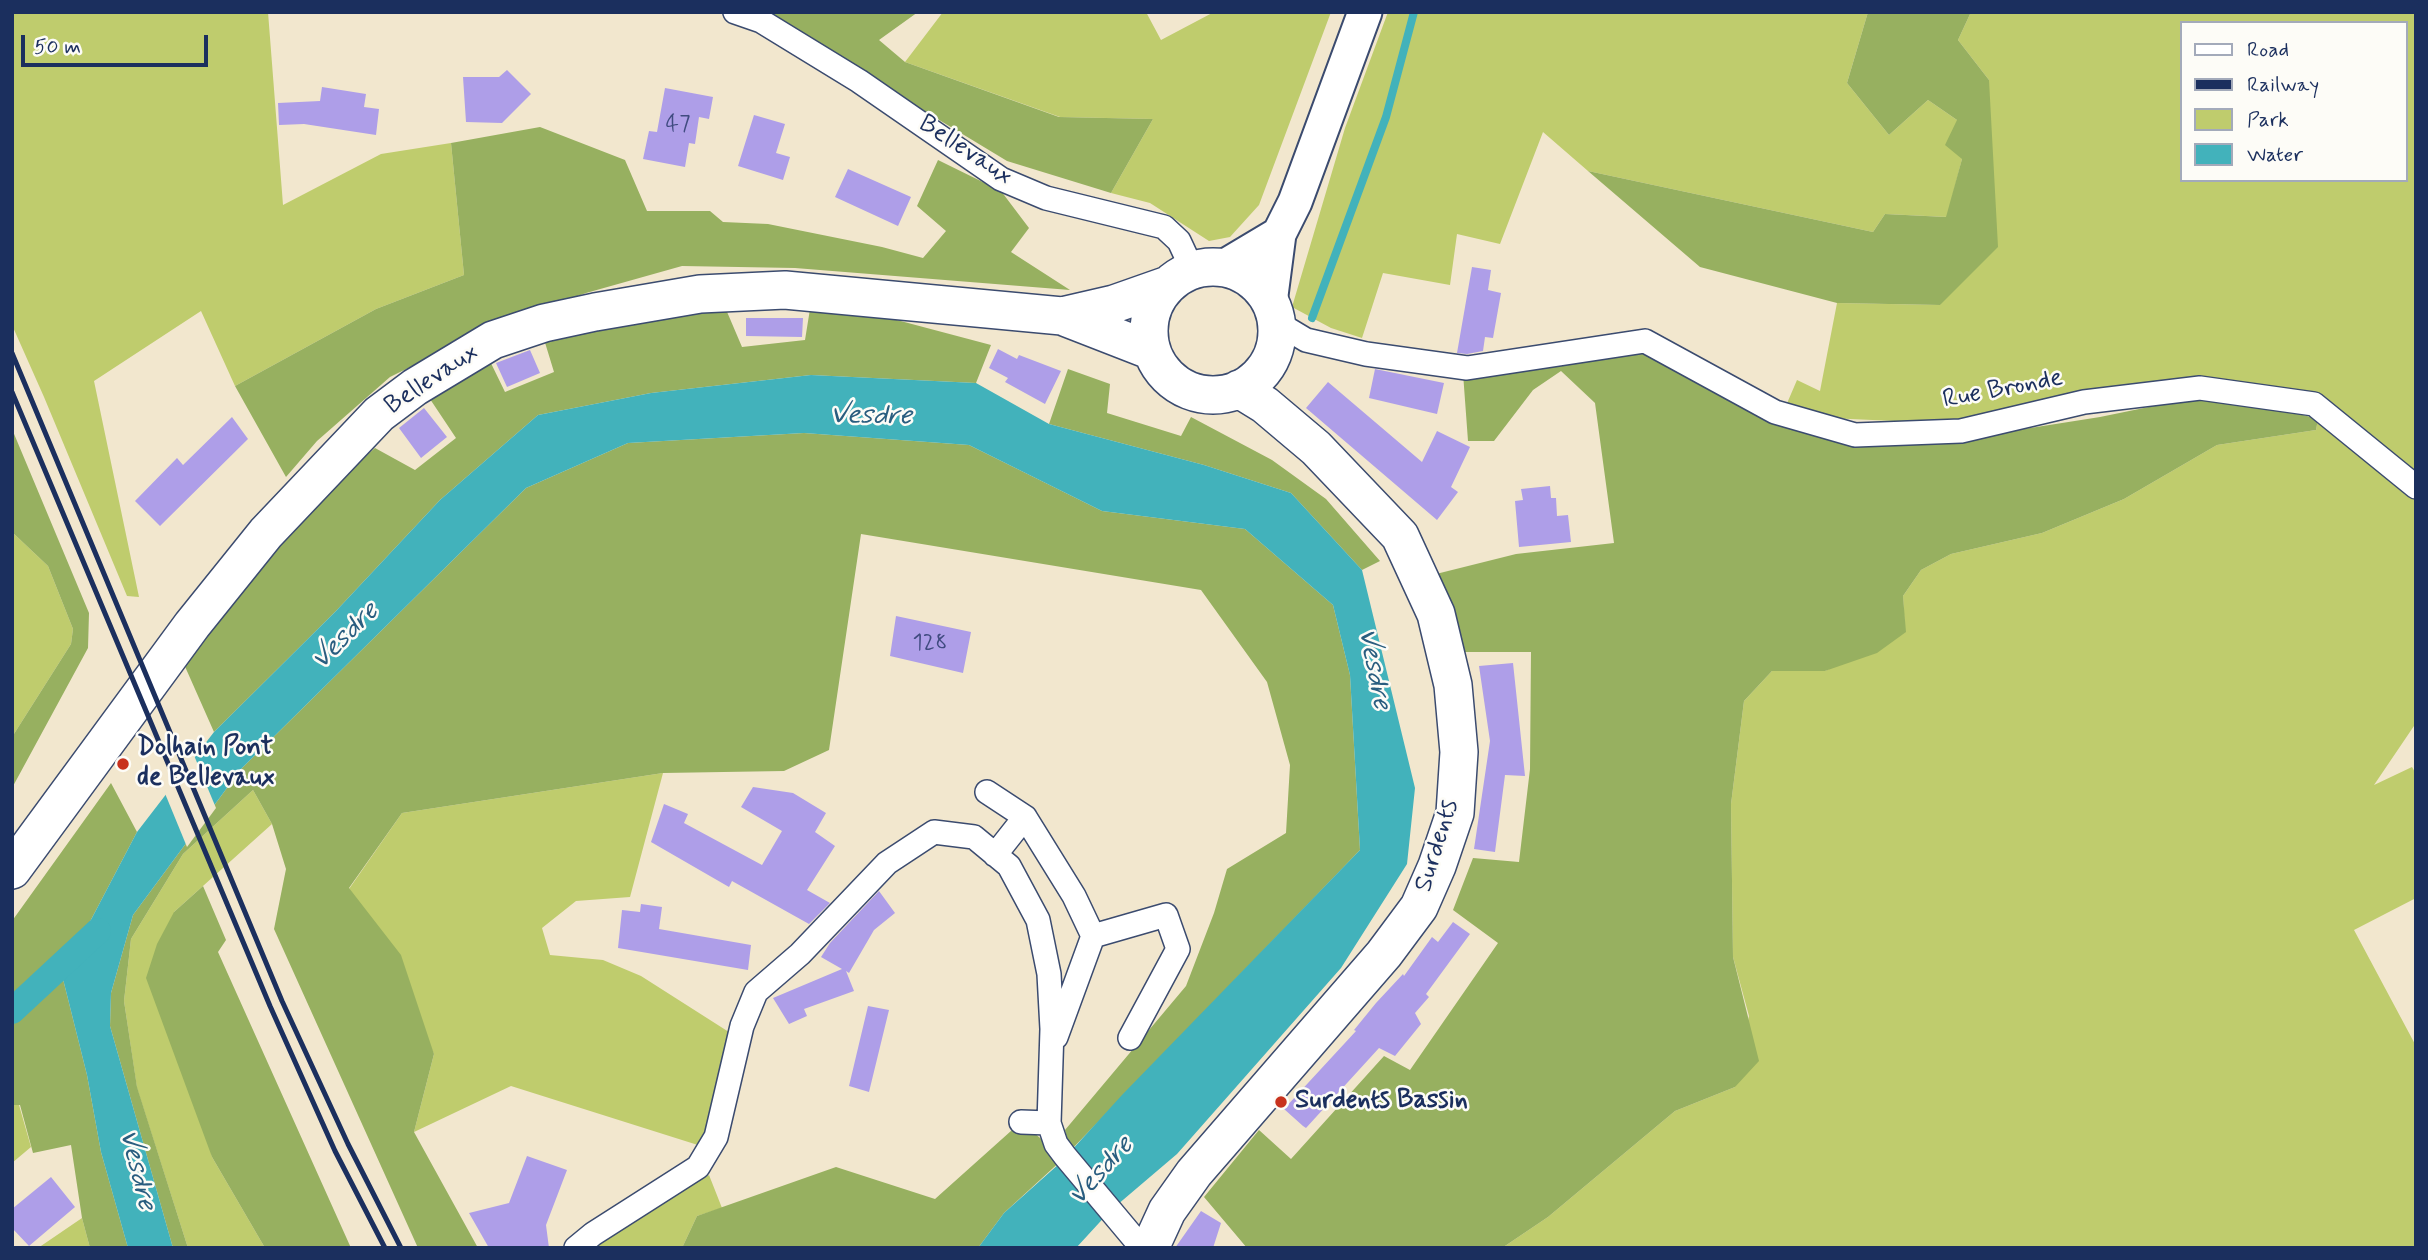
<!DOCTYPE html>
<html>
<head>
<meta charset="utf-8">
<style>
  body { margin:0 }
  #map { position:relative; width:2428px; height:1260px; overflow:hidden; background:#f2e7ce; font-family:Mynerve,sans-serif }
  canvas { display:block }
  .frame { position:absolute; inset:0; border:14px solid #1b2f5e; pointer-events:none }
  .legend { position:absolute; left:2180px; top:21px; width:228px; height:161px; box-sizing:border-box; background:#fdfcf7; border:2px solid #a3aaba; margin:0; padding:9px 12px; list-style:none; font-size:21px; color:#1b2f5e }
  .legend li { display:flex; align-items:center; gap:14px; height:35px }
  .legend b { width:35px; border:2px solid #a3aaba }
  .scale { position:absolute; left:21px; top:35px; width:187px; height:32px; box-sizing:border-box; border:4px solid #1b2f5e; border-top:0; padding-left:9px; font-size:21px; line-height:24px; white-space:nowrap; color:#1b2f5e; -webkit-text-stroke:5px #fdfcf7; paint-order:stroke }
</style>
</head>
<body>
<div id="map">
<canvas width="2428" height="1260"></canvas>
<div class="frame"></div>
<ul class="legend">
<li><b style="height:9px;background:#fff"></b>Road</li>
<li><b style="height:9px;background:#1b2f5e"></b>Railway</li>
<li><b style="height:19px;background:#bfcc6d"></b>Park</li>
<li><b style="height:19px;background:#42b2bb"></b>Water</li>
</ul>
<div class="scale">50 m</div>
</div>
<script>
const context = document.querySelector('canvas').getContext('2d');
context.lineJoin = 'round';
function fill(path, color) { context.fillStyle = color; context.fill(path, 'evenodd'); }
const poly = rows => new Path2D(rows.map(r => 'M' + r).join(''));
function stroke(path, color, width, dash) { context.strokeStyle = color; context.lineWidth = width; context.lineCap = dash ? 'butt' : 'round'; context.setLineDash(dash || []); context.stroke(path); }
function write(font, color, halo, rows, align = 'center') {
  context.font = font + ' Mynerve,sans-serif'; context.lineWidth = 5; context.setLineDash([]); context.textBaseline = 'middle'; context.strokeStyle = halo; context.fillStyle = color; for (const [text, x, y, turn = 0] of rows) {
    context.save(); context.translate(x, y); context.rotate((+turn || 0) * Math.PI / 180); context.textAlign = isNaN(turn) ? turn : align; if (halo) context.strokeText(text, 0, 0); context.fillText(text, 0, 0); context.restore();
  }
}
fill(poly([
  [12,12,268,12,283,205,381,154,451,143,464,275,376,309,235,386,201,311,94,381,139,597,127,596,44,397,12,325],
  [943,12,1146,12,1161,40,1214,12,1331,12,1259,205,1230,237,1209,241,1150,203,1111,193,1153,119,1060,117,905,62],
  [1388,12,1868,12,1847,83,1889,135,1928,100,1957,120,1962,159,1947,217,1885,214,1873,232,1588,171,1543,132,1500,244,1457,234,1450,285,1383,273,1362,338,1331,328,1292,307,1345,128],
  [1971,12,2416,12,2416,474,2314,392,2154,382,1961,424,1828,418,1785,408,1797,380,1820,391,1837,303,1940,305,1989,80,1958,40],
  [2181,23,2405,23,2405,180,2181,180],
  [2318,419,2416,495,2416,723,2374,785,2412,767,2416,774,2416,898,2354,930,2416,1046,2416,1248,1502,1248,1548,1217,1675,1111,1735,1087,1749,1016,1733,957,1731,804,1744,701,1772,671,1825,671,1905,632,1903,596,1921,570,1951,554,2042,533,2124,499,2217,445,2316,430],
  [12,532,48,566,73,629,71,644,12,737],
  [663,773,630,897,576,901,542,928,550,955,603,960,641,976,732,1034,720,1093,701,1146,511,1086,414,1132,434,1054,349,889,402,813],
  [253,790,272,824,174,912,212,1157,265,1248,188,1248,137,1088,124,1001,131,939,183,854],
  [12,1105,19,1105,31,1147,12,1163],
  [709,1175,722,1208,697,1216,682,1248,591,1248,635,1216],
  [82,1218,90,1248,38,1248]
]), '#bfcc6d');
fill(poly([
  [757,12,918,12,879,40,905,62,1059,117,1153,119,1111,193,1007,161,769,17],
  [1868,12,1971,12,1958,40,1989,80,1998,247,1940,305,1837,303,1700,267,1588,171,1873,232,1885,214,1946,217,1962,159,1945,145,1957,120,1928,100,1889,135,1847,83],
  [540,127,625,160,647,211,710,211,723,222,768,224,882,247,923,258,946,231,917,206,938,160,1001,191,1029,228,1011,252,1070,290,795,268,682,266,586,293,489,328,390,377,317,441,286,477,235,386,376,309,464,275,451,143],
  [719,293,742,347,805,340,810,309,893,319,991,345,976,383,811,375,651,393,538,415,440,500,336,611,214,732,183,662,250,571,353,467,375,448,415,470,456,438,428,396,486,353,505,392,554,372,543,336],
  [1641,346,1758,417,1868,442,1986,435,2100,417,2183,400,2251,401,2318,419,2316,430,2217,445,2124,499,2042,533,1951,554,1921,570,1903,596,1906,632,1877,653,1825,671,1772,671,1744,701,1731,804,1733,957,1759,1061,1735,1087,1675,1111,1548,1217,1502,1248,1247,1248,1204,1197,1259,1130,1291,1159,1384,1056,1410,1070,1498,943,1453,910,1473,858,1519,862,1530,769,1531,652,1461,652,1436,574,1516,554,1614,543,1595,403,1561,371,1533,390,1494,441,1468,441,1463,373],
  [1068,369,1110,384,1107,413,1181,436,1191,417,1272,460,1326,499,1380,561,1362,570,1291,493,1204,465,1049,424],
  [12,429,89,613,88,648,12,788,12,737,71,644,73,629,48,566,12,532],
  [804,433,969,445,1102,511,1245,529,1333,605,1350,675,1360,850,1070,1151,1065,1130,1186,986,1214,913,1227,869,1286,833,1290,765,1267,682,1201,590,861,534,829,750,784,771,663,773,402,813,349,888,401,955,434,1054,414,1132,478,1248,418,1248,274,929,286,869,272,824,253,790,183,854,131,939,124,1001,137,1087,188,1248,173,1248,110,1026,111,993,133,915,241,769,526,488,628,443],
  [111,783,137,832,62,975,87,1075,101,1152,128,1248,90,1248,82,1218,71,1145,33,1153,20,1105,12,1105,12,921],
  [203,886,226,940,218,952,351,1248,265,1248,212,1157,146,978,157,944,174,912],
  [1021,1122,1064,1158,1004,1213,978,1248,682,1248,697,1216,836,1167,935,1199]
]), '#97b060');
fill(poly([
  [811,375,976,383,1049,424,1204,465,1291,493,1362,570,1415,788,1407,864,1341,968,1177,1154,1110,1211,1076,1248,978,1248,1004,1213,1060,1163,1122,1095,1360,850,1350,675,1333,605,1245,529,1102,511,969,445,804,433,628,443,526,488,241,769,133,915,111,993,110,1026,173,1248,128,1248,101,1152,87,1075,62,975,137,832,214,732,336,611,440,500,538,415,651,393]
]), '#42b2bb');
fill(poly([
  [193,753,216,808,187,847,164,791]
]), '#f2e7ce');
stroke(poly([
  [1312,318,1386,117,1414,12]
]), '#42b2bb', 8);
stroke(poly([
  [12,1011,98,931]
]), '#42b2bb', 26);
fill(poly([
  [507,70,531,94,502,123,466,122,463,77,499,77],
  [322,87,366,94,364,107,379,109,376,135,304,124,279,125,278,103,320,101],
  [665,88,713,97,709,119,699,117,695,144,689,143,685,167,643,159,649,131,657,132],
  [754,115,785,124,776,153,790,157,783,180,738,166],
  [848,169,911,197,898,226,835,197],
  [1472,267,1491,270,1488,290,1501,293,1493,338,1485,337,1483,351,1467,354,1457,353],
  [746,318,803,318,802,337,746,336],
  [998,349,1017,359,1019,355,1061,371,1045,404,1005,382,1008,378,989,368],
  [530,350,540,373,507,387,496,363],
  [1375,369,1444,383,1437,414,1369,398],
  [1328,382,1422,462,1437,431,1470,447,1451,487,1458,492,1437,520,1306,408],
  [424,408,447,437,421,458,399,428],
  [232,417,248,439,160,526,135,501,177,458,183,465],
  [1550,486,1551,498,1556,498,1557,516,1568,515,1571,542,1519,547,1515,501,1523,500,1521,489],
  [896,616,971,632,963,673,890,656],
  [1513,663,1525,776,1505,775,1495,852,1474,849,1490,741,1479,666],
  [753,787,793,793,826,813,815,832,835,846,807,890,830,903,809,924,732,881,729,887,651,842,664,804,688,814,684,823,762,865,782,831,741,807],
  [879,891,895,913,874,930,849,973,846,971,854,991,804,1009,807,1016,789,1024,773,998,842,969,821,957,830,943],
  [641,904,662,907,659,929,751,945,748,970,618,948,622,910,640,912],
  [1453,922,1470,934,1426,994,1429,997,1415,1013,1421,1024,1395,1056,1379,1048,1306,1128,1303,1126,1284,1109,1356,1031,1354,1030,1376,1003,1403,974,1404,976,1432,937,1438,942],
  [868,1006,889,1010,869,1092,849,1086],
  [527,1156,567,1170,546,1225,549,1248,489,1248,469,1213,509,1203],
  [51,1177,75,1207,29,1246,12,1228,12,1209],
  [1201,1211,1221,1223,1213,1248,1175,1248]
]), '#ae9ee8');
const minor = poly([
  [735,12,761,21,859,81,1001,179,1046,198,1164,227,1179,241,1193,271],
  [1276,322,1306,340,1366,354,1467,368,1645,341,1775,412,1855,435,1961,431,2084,402,2200,388,2314,404,2416,487],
  [987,792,1025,817,1074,896,1093,936],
  [995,855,1025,817],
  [1056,1037,1093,936,1166,915,1178,949,1130,1038],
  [1021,1122,1049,1123],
  [576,1248,593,1234,698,1167,716,1137,742,1026,756,992,800,954,887,863,934,832,974,837,1009,866,1038,920,1049,974,1052,1029,1049,1123,1056,1144,1065,1156,1142,1248]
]);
const secondary = poly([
  [1222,268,1279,234],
  [1270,303,1279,234,1295,202,1365,12]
]);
const primary = poly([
  '1149 331a64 64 0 1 1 128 0a64 64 0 1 1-128 0Z',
  [1062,316,1114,304,1168,285],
  [12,870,192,625,266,533,379,414,415,387,493,340,544,323,595,312,700,294,785,290,1062,316,1152,351],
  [1150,1248,1167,1211,1194,1173,1384,954,1419,907,1437,866,1455,813,1459,752,1453,685,1436,614,1400,536,1316,448,1265,405,1239,389]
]);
stroke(minor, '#3b4b6f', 26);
stroke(secondary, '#3b4b6f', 37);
stroke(primary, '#3b4b6f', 40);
stroke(minor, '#fff', 23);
stroke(secondary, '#fff', 33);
stroke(primary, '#fff', 37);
stroke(poly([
  [12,353,282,1001,348,1144,401,1248],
  [12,392,270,1006,335,1151,385,1248]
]), '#1b2f5e', 5);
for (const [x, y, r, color] of [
  [123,764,7,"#c8321e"],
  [1281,1102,7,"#c8321e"]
]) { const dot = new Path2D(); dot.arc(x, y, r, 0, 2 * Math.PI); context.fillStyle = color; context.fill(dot); stroke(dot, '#fdfcf7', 2.5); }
write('23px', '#404b80', null, [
  ["47",678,125],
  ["128",930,644]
]);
write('26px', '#1b2f5e', '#fdfcf7', [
  ["Bellevaux",965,151,33],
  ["Bellevaux",432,380,-34],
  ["Rue Bronde",2003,390,-11],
  ["Surdents",1438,846,-73]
]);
write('bold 26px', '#1b2f5e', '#fdfcf7', [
  ["Dolhain Pont",137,749],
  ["de Bellevaux",137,779],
  ["Surdents Bassin",1295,1102]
], 'left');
write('italic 28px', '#295d7f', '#fdfcf7', [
  ["Vesdre",871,417,1],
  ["Vesdre",346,637,-45],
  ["Vesdre",1373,669,79],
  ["Vesdre",136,1170,76],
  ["Vesdre",1102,1172,-48]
]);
</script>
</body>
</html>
